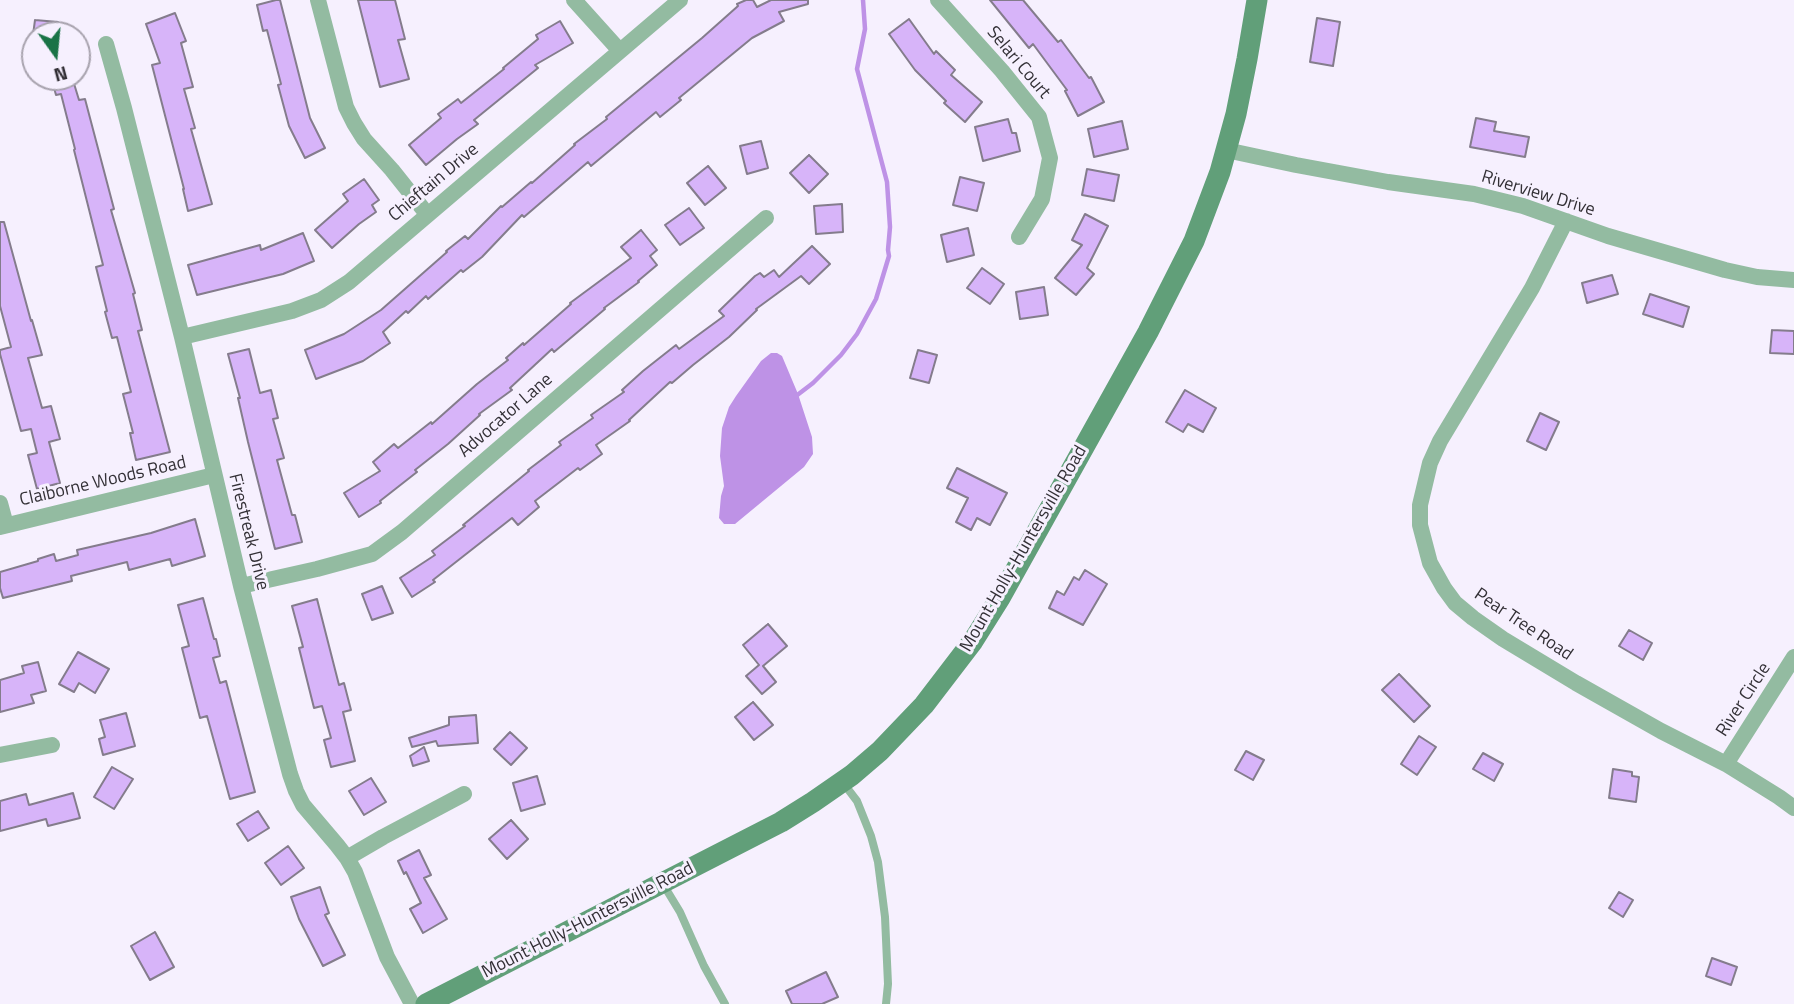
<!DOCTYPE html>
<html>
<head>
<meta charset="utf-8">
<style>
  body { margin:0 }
  #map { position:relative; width:1794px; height:1004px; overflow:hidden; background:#f6f0fe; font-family:"Titillium Web",sans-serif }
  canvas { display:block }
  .north { position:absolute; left:21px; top:21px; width:70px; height:70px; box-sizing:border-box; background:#f6f0fe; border:2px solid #a8a3ae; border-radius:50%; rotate:165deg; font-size:19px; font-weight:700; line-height:28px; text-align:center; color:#333036 }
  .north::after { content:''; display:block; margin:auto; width:24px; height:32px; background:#1a7346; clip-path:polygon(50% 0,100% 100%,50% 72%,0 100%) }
</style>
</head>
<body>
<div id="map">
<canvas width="1794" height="1004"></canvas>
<div class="north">N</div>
</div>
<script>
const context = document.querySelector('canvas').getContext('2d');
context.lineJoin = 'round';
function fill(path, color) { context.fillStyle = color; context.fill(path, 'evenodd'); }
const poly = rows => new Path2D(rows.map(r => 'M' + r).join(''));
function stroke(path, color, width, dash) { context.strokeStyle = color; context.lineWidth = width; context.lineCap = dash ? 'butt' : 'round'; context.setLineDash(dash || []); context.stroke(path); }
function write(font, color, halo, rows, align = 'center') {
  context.font = font + ' "Titillium Web",sans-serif'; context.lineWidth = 6; context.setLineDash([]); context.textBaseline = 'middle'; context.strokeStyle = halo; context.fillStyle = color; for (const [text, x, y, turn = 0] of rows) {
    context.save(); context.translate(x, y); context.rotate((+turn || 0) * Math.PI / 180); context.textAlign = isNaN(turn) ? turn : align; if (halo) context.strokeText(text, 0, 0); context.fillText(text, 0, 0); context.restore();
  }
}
fill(poly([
  [771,353,777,353,782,356,798,394,812,437,813,454,804,467,735,524,724,524,719,518,721,496,724,486,720,456,722,428,729,407,736,396,761,361]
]), '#be92e6');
stroke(poly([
  [796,396,813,383,841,355,857,334,876,299,889,256,888,250,890,227,887,182,857,69,865,29,863,0]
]), '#be92e6', 4.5);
const building = poly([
  [276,0,280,0,310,118,325,148,305,158,289,126,278,85,281,84,267,30,263,31,257,5,276,0],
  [358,0,395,0,405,39,398,40,409,79,380,87,358,0],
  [746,0,753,0,757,7,771,0,808,0,808,4,779,12,784,21,752,38,679,98,681,100,660,117,656,112,591,166,588,162,524,217,522,215,482,257,463,272,461,270,428,299,426,296,408,313,406,311,383,332,390,343,363,361,316,379,305,350,344,334,381,310,447,252,446,251,465,236,468,239,501,206,502,207,531,182,532,183,575,145,574,144,607,119,606,117,702,38,738,6,737,4,746,0],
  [990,0,1023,0,1058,42,1061,40,1089,78,1091,77,1104,102,1078,116,1065,91,1067,90,1033,44,1029,48,990,0],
  [175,13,186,41,181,43,193,87,184,89,195,128,191,129,212,204,188,211,183,189,184,189,152,65,160,63,146,24,175,13],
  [1317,18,1340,22,1333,66,1310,62,1317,18],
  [909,19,934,54,936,51,955,70,951,75,982,102,965,122,944,103,946,101,915,70,889,34,909,19],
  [35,20,58,22,57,35,33,35,35,20],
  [560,21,573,43,535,65,538,68,474,120,478,124,457,139,426,165,409,145,441,118,438,114,458,99,461,103,504,69,503,68,538,39,536,35,560,21],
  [51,77,72,77,79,100,85,99,114,209,111,210,135,293,133,294,142,330,138,331,170,452,136,460,130,433,133,433,123,394,131,392,117,337,112,338,105,312,107,311,96,267,103,265,74,150,75,149,61,94,56,95,51,77],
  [1476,118,1496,122,1494,131,1529,137,1525,157,1470,147,1476,118],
  [1008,119,1012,133,1016,133,1020,151,983,161,975,127,1008,119],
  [1122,121,1128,149,1094,157,1088,129,1122,121],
  [761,141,768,168,747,174,740,146,761,141],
  [809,155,828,174,809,193,790,173,809,155],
  [708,166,726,188,705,205,687,183,708,166],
  [1087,169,1119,175,1114,201,1082,195,1087,169],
  [960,177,984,183,977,211,953,205,960,177],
  [364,179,379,200,372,205,376,212,359,224,332,248,315,230,348,201,343,194,364,179],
  [842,204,843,232,816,234,814,206,842,204],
  [689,208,704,228,680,245,665,225,689,208],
  [1085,214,1108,226,1087,268,1094,274,1076,295,1055,278,1082,245,1072,240,1085,214],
  [0,222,4,222,31,321,32,320,42,355,28,358,42,408,51,406,60,439,49,442,60,483,37,489,28,455,37,453,31,429,21,431,0,354,0,350,11,347,0,306,0,222],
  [968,228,974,255,947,262,941,235,968,228],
  [641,230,657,250,650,256,657,265,638,281,639,282,604,308,605,309,554,352,552,349,510,388,512,390,479,414,480,415,448,444,415,470,417,472,380,501,381,503,359,517,344,493,380,471,373,462,394,444,398,448,431,422,432,424,477,384,508,360,506,358,523,343,524,345,571,304,570,303,631,258,621,247,641,230],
  [303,233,314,261,283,274,197,295,188,265,260,245,261,250,303,233],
  [812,246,830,264,809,284,801,276,756,309,757,310,729,337,693,365,672,383,670,382,629,420,630,421,596,445,602,454,580,470,578,468,535,501,539,507,518,525,512,518,433,580,435,582,412,597,400,578,435,555,432,551,465,526,463,525,529,471,528,470,561,445,559,442,593,418,591,415,624,392,622,390,643,371,676,345,679,349,724,316,719,311,755,276,760,273,764,277,774,270,779,277,812,246],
  [982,268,1004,284,990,304,967,288,982,268],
  [1612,275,1618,294,1587,303,1582,283,1612,275],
  [1044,287,1048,315,1020,319,1016,292,1044,287],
  [1650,294,1689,307,1683,327,1643,314,1650,294],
  [1772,330,1794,331,1794,354,1770,353,1772,330],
  [249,349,260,393,271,390,278,418,273,419,284,458,277,460,292,515,295,515,302,542,275,549,248,442,238,398,240,398,228,354,249,349],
  [918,350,937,355,929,383,910,378,918,350],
  [1185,390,1216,408,1203,432,1188,424,1183,432,1166,422,1185,390],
  [1540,413,1559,422,1546,450,1527,441,1540,413],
  [957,468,1007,493,990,525,977,518,971,530,956,522,968,498,947,488,957,468],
  [195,519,205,556,172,566,170,559,129,570,127,562,71,576,72,581,3,598,0,588,0,572,38,561,38,559,54,554,56,561,78,555,77,550,151,533,195,519],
  [1085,570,1107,584,1083,625,1049,608,1057,591,1064,595,1074,577,1079,580,1085,570],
  [382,586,393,613,372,620,362,594,382,586],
  [203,598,214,639,216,639,220,656,213,658,220,683,226,681,255,792,230,799,207,716,200,718,182,648,189,646,178,605,203,598],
  [317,599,339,685,344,683,351,710,343,712,355,761,331,767,324,740,331,738,322,706,314,708,299,648,303,647,292,606,317,599],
  [768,624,787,646,763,666,776,682,762,694,746,676,759,665,743,645,768,624],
  [1629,630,1652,643,1643,660,1619,646,1629,630],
  [78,652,109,669,95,693,79,683,74,692,59,684,78,652],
  [38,662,46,691,31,695,34,703,0,712,0,680,24,673,22,666,38,662],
  [1399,674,1430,706,1414,722,1382,690,1399,674],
  [753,702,773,725,754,740,735,717,753,702],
  [126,713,135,746,103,755,99,739,105,737,100,720,126,713],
  [476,715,478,743,438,746,436,741,412,747,409,738,449,725,449,717,476,715],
  [510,732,527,748,511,765,494,749,510,732],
  [1419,736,1436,747,1417,775,1401,764,1419,736],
  [424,747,429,761,413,766,410,756,424,747],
  [1246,751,1264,760,1253,780,1235,770,1246,751],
  [1483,753,1503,764,1494,781,1473,769,1483,753],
  [112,767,133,779,114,809,94,797,112,767],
  [1613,769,1632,772,1632,776,1639,777,1636,802,1609,798,1613,769],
  [537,776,545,804,521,811,513,783,537,776],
  [371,778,386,802,364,815,349,791,371,778],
  [73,793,80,818,48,826,46,819,0,831,0,801,26,794,29,805,73,793],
  [258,811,269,828,248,841,237,824,258,811],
  [511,820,528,839,507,859,489,839,511,820],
  [288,846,304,868,281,885,265,863,288,846],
  [419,850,431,875,424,878,447,919,423,933,410,909,421,903,406,872,404,874,398,861,419,850],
  [320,887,329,913,325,915,345,955,323,966,299,919,291,897,320,887],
  [1619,892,1633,900,1623,917,1609,908,1619,892],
  [155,932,174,967,150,980,131,946,155,932],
  [1712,958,1737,967,1731,985,1706,976,1712,958],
  [826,972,838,997,822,1004,792,1004,786,991,826,972]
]);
fill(building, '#d7b4f9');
stroke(building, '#847c8c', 2);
stroke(poly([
  [844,784,857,801,871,836,878,862,885,917,888,984,886,1004],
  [663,884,680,912,704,966,725,1004]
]), '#93bba1', 8);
stroke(poly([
  [318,0,346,107,354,123,364,139,392,170,427,214],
  [574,0,620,51],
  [938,0,1002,71,1039,117,1050,158,1042,199,1019,237],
  [106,44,124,108,182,337,241,586,290,774,296,791,303,805,337,845,347,858,355,872,387,957,412,1004],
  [1226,150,1296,165,1388,182,1474,194,1523,206,1608,236,1725,270,1757,277,1794,280],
  [1566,221,1532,288,1440,441,1430,463,1420,505,1420,525,1430,563,1444,588,1455,603,1473,618,1503,639,1576,683,1661,731,1726,764,1779,797,1794,808],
  [182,337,292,311,321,300,349,282,680,0],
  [0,503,6,525],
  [0,527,214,475],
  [241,586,317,569,372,554,402,532,766,218],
  [0,755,52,745],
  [1726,764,1794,657],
  [347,858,383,837,464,794]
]), '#93bba1', 16);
stroke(poly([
  [426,1004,781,822,813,802,852,775,880,751,924,705,973,641,1000,598,1148,332,1194,241,1220,172,1236,114,1247,59,1257,0]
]), '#619f79', 21);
write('18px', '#333036', '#f6f0fe', [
  ["Selari Court",1018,63,50],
  ["Chieftain Drive",434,183,-40],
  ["Riverview Drive",1538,194,17],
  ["Advocator Lane",506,416,-41],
  ["Claiborne Woods Road",103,482,-13],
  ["Firestreak Drive",248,532,76],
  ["Mount Holly-Huntersville Road",1024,549,-60],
  ["Pear Tree Road",1523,625,34],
  ["River Circle",1744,700,-57],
  ["Mount Holly-Huntersville Road",588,921,-27]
]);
</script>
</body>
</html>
